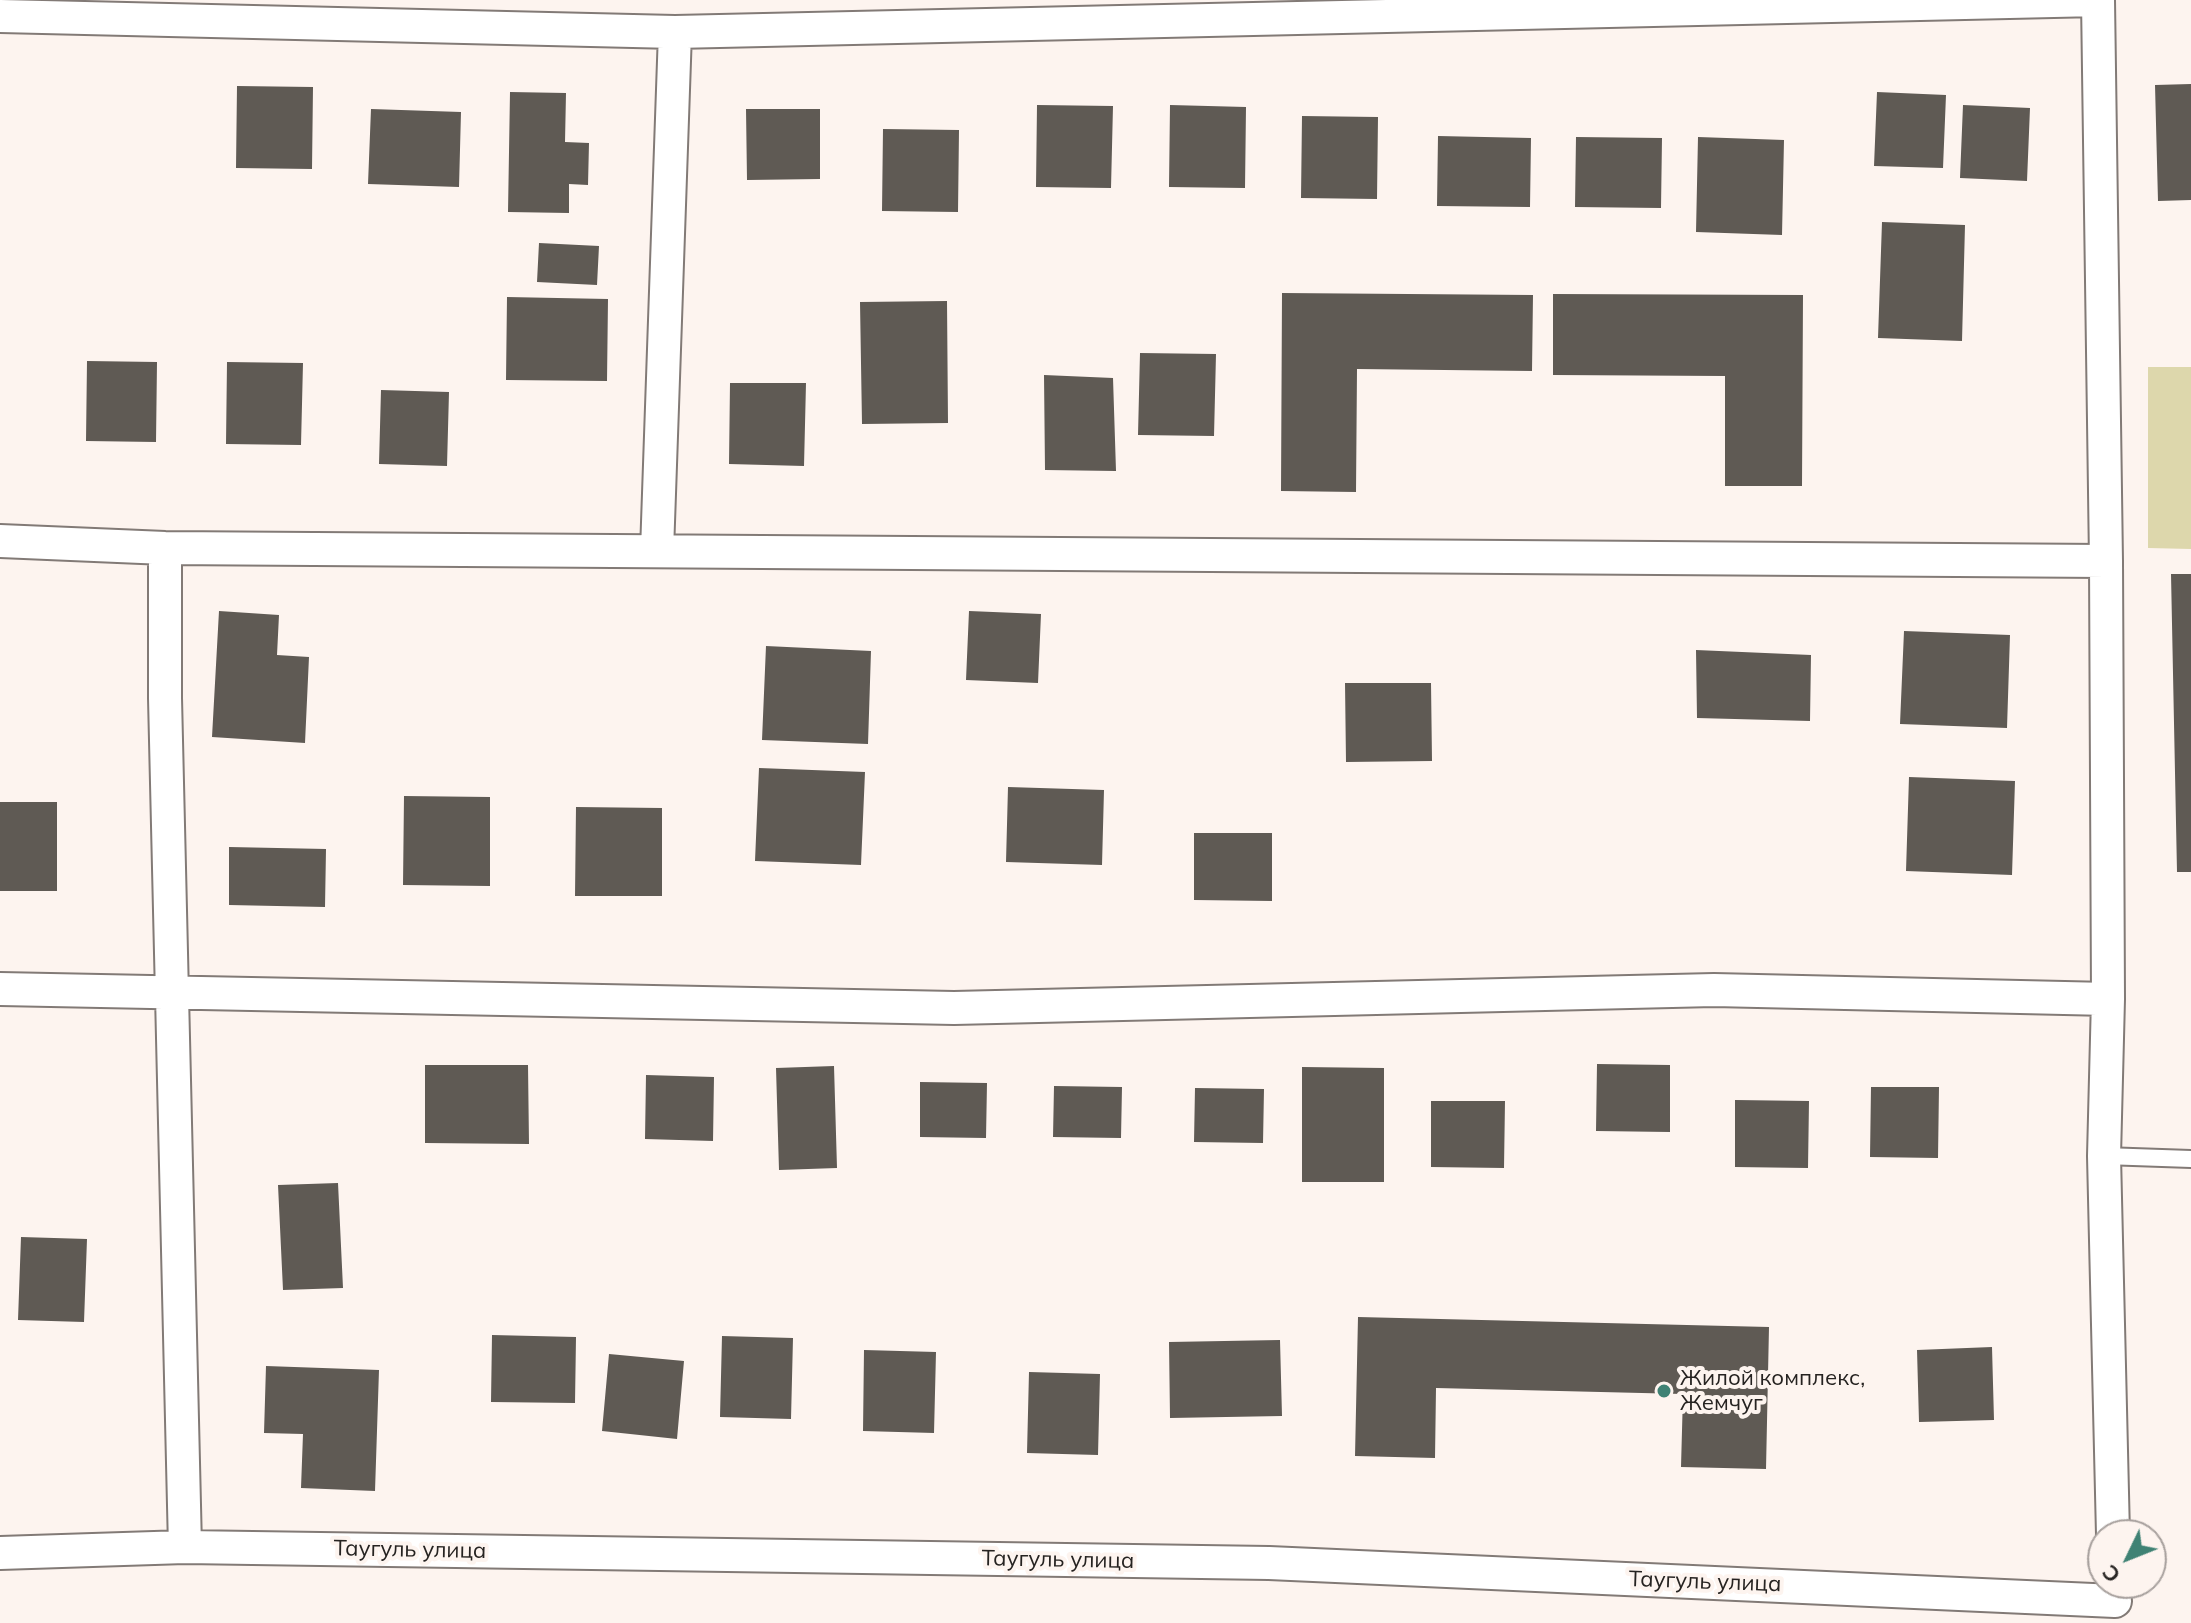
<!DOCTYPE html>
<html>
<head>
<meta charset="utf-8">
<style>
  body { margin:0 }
  #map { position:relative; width:2191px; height:1623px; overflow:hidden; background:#fdf4ef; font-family:Mulish,sans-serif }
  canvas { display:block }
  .north { position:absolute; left:2087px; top:1519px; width:80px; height:80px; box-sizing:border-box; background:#fdf4ef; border:2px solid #a7a09d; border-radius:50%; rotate:227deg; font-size:22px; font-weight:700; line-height:32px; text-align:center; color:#262321 }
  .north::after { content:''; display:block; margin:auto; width:28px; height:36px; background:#3f8274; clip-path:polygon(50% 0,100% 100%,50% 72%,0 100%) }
</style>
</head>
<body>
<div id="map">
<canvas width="2191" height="1623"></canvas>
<div class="north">С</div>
</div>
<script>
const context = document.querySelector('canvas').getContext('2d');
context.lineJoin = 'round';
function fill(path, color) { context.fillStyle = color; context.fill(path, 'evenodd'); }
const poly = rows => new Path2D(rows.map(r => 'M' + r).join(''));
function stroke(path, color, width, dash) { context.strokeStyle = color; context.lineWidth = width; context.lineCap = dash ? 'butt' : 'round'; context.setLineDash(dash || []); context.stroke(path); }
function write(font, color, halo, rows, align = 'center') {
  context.font = font + ' Mulish,sans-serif'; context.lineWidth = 8; context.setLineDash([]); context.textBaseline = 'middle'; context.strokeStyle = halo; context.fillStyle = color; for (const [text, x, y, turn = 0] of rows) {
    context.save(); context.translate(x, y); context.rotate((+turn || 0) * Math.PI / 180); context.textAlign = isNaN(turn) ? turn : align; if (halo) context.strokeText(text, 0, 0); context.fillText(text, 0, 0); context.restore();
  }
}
fill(poly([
  [2148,367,2191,367,2191,549,2148,548]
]), '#ddd7ac');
fill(poly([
  [2191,84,2191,200,2158,201,2155,85],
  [237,86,313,87,312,169,236,168],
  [510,92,566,93,565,142,589,143,588,185,569,184,569,213,508,212],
  [1877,92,1946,95,1943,168,1874,166],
  [1037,105,1113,106,1111,188,1036,187],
  [1170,105,1246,107,1245,188,1169,187],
  [1963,105,2030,108,2027,181,1960,178],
  [371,109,461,112,459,187,368,184],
  [746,109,820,109,820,179,747,180],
  [1302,116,1378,117,1377,199,1301,198],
  [883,129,959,130,958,212,882,211],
  [1438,136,1531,138,1530,207,1437,206],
  [1576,137,1662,138,1661,208,1575,207],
  [1698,137,1784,140,1782,235,1696,232],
  [1882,222,1965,225,1962,341,1878,338],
  [539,243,599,246,597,285,537,282],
  [1282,293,1533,295,1532,371,1357,369,1356,492,1281,491],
  [1553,294,1803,295,1802,486,1725,486,1725,376,1553,375],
  [507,297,608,299,607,381,506,380],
  [947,301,948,423,862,424,860,302],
  [1140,353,1216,354,1214,436,1138,435],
  [87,361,157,362,156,442,86,441],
  [227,362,303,363,301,445,226,444],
  [1044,375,1113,378,1116,471,1045,470],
  [730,383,806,383,804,466,729,464],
  [381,390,449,392,447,466,379,464],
  [2171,574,2191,574,2191,872,2177,872],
  [219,611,279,615,277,655,309,657,305,743,212,737],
  [969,611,1041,614,1038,683,966,680],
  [1904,631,2010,635,2007,728,1900,724],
  [766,646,871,651,868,744,762,740],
  [1696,650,1811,655,1810,721,1697,718],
  [1345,683,1431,683,1432,761,1346,762],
  [759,768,865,772,861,865,755,861],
  [1909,777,2015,781,2012,875,1906,871],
  [1008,787,1104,790,1102,865,1006,862],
  [404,796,490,797,490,886,403,885],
  [0,802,57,802,57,891,0,891],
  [576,807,662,808,662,896,575,896],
  [1194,833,1272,833,1272,901,1194,900],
  [229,847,326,849,325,907,229,905],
  [1597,1064,1670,1065,1670,1132,1596,1131],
  [425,1065,528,1065,529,1144,425,1143],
  [834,1066,837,1168,779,1170,776,1068],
  [1302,1067,1384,1068,1384,1182,1302,1182],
  [646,1075,714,1077,713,1141,645,1139],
  [920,1082,987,1083,986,1138,920,1137],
  [1054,1086,1122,1087,1121,1138,1053,1137],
  [1871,1087,1939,1087,1938,1158,1870,1157],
  [1195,1088,1264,1089,1263,1143,1194,1142],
  [1735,1100,1809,1101,1808,1168,1735,1167],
  [1431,1101,1505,1101,1504,1168,1431,1167],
  [338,1183,343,1288,283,1290,278,1185],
  [21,1237,87,1239,84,1322,18,1320],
  [1358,1317,1769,1327,1766,1469,1681,1467,1683,1394,1436,1388,1435,1458,1355,1456],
  [492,1335,576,1337,575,1403,491,1402],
  [722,1336,793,1338,791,1419,720,1417],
  [1280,1340,1282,1416,1170,1418,1169,1342],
  [1992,1347,1994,1420,1919,1422,1917,1350],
  [864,1350,936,1352,934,1433,863,1431],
  [609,1354,684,1361,677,1439,602,1431],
  [266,1366,379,1370,375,1491,301,1488,303,1434,264,1433],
  [1029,1372,1100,1374,1098,1455,1027,1453]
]), '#5f5a54');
const lane = poly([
  [2104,1156,2191,1159]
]);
const street = poly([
  [2098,0,2106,561,2108,999,2104,1156,2113,1535],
  [0,16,675,32,2098,0],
  [0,541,165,548,2106,561],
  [165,548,165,698,185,1547],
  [657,551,675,32],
  [0,989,954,1008,1714,990,2108,999],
  [0,1553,185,1547,1269,1563,2115,1601]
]);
stroke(lane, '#827a76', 20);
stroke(street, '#827a76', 36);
stroke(lane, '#fff', 16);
stroke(street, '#fff', 32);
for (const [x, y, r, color] of [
  [1664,1391,8,"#3f8274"]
]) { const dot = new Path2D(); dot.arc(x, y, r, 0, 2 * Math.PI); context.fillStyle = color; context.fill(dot); stroke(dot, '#fdf4ef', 3); }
write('22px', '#262321', '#fdf4ef', [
  ["Жилой комплекс,",1680,1378],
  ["Жемчуг",1680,1403]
], 'left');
write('22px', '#262321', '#fdf4ef', [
  ["Таугуль улица",410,1550,1],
  ["Таугуль улица",1058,1560,1],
  ["Таугуль улица",1705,1582,2]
]);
</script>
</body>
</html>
